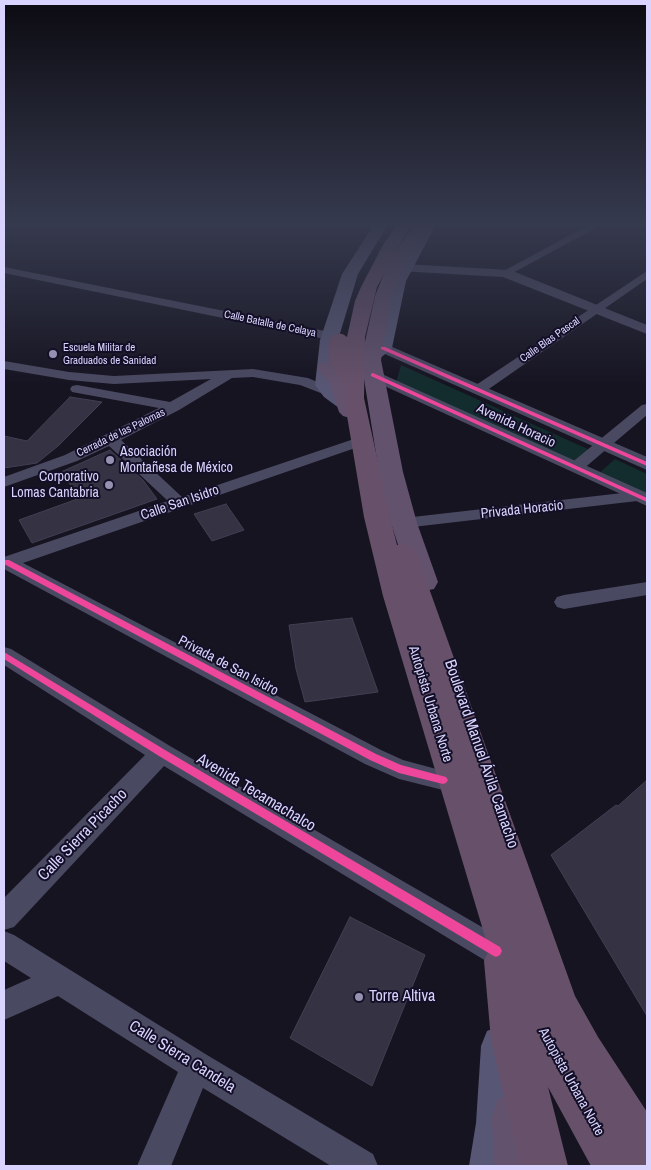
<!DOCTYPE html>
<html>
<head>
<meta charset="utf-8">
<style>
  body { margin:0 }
  #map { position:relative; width:651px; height:1170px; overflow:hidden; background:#161421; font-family:"Archivo Narrow",sans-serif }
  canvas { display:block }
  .frame { position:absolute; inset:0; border:5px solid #d9d4ff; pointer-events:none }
</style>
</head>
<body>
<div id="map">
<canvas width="651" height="1170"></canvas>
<div class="frame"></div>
</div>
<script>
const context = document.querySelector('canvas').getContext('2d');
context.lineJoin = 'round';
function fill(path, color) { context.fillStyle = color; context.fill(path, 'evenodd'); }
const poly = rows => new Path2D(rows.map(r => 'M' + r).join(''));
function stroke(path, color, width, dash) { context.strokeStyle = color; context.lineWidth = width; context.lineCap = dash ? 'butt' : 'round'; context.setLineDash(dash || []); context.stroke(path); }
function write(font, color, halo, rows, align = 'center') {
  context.font = font + ' "Archivo Narrow",sans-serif'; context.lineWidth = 4; context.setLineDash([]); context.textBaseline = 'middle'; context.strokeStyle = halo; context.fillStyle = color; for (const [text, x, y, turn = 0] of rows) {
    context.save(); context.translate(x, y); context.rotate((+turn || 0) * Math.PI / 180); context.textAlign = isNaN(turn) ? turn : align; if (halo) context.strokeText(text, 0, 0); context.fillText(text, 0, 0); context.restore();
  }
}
fill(poly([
  [401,365,590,450,571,465,396,383],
  [615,459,647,474,647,497,598,474]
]), '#132c2d');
const building = poly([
  [70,397,102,402,58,446,37,463,4,468,4,436,27,441,70,397],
  [110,450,143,480,157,499,32,543,19,520,80,498,61,472,110,450],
  [226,504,244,530,212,541,194,514,226,504],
  [352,618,378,692,305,702,296,669,289,625,352,618],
  [647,780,647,1016,551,855,616,805,618,806,647,780],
  [350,917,425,955,372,1086,290,1038,350,917]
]);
fill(building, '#343243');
stroke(building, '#433f54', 1);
fill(poly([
  [592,223,605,223,509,275,505,276,500,273,592,223],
  [4,267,330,332,336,336,330,340,4,273,4,267],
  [647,271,647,279,483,393,473,393,471,390,473,387,647,271],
  [4,361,69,372,114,376,253,369,308,378,336,390,338,393,331,397,300,385,253,377,232,378,179,410,121,440,182,497,351,440,361,440,364,443,361,446,23,563,381,750,403,760,451,773,455,780,451,787,443,790,399,779,365,764,4,569,4,557,168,501,109,446,77,461,4,487,4,477,65,455,159,408,72,392,70,389,72,386,77,385,170,402,211,379,114,384,69,380,4,369,4,361],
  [647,404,647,415,582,470,570,470,568,467,570,464,642,405,647,404],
  [640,491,647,495,646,500,404,528,398,527,395,523,398,519,404,518,640,491],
  [647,582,647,595,564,609,557,607,554,602,557,597,564,595,647,582],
  [4,647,11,649,170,746,506,941,510,951,506,961,496,965,486,961,164,766,14,927,4,930,4,898,145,755,4,665,4,647],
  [4,931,14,935,207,1055,373,1154,378,1166,331,1166,203,1088,171,1166,137,1166,178,1072,58,996,4,1020,4,990,31,978,4,961,4,931]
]), '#4a4962');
fill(poly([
  [404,264,510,270,647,325,647,334,503,277,399,271,398,268,404,264],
  [383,343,647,457,647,470,378,351,375,348,378,345,383,343],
  [373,370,647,493,647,506,367,378,365,375,367,372,373,370]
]), '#4a4962');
fill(poly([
  [375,223,389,223,358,274,338,340,335,385,356,404,353,408,346,410,339,408,324,397,315,385,320,340,342,274,375,223],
  [423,223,437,223,406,281,392,348,377,361,371,362,365,361,362,357,375,346,390,281,423,223],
  [502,1025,517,1031,523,1046,522,1123,515,1166,469,1166,476,1123,481,1046,487,1031,502,1025]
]), '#575674');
fill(poly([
  [414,223,428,223,403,266,391,296,381,360,403,472,417,523,438,582,434,589,424,591,414,589,410,582,391,523,379,472,361,360,375,296,387,266,414,223],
  [327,362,334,364,350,383,361,412,357,416,350,418,343,416,339,412,330,384,317,368,320,364,327,362],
  [515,1093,532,1099,538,1116,542,1166,494,1166,492,1116,498,1099,515,1093]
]), '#62526e');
fill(poly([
  [398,223,412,223,377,287,365,337,364,398,390,517,397,545,403,543,412,546,416,552,575,996,598,1037,647,1112,647,1166,591,1166,548,1087,568,1166,520,1166,491,1040,484,961,489,950,383,596,364,517,344,398,347,337,355,301,361,287,383,245,398,223]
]), '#67516a');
stroke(poly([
  [339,344,339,356,353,385]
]), '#67516a', 21);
fill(poly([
  [381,347,385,347,647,462,647,466,381,349,381,347],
  [373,373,647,498,647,502,371,376,371,374,373,373],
  [4,560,9,560,376,754,401,765,446,777,448,780,446,783,443,784,399,773,370,760,4,564,4,560],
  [4,652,165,750,500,947,502,951,500,955,496,957,492,955,159,756,4,659,4,652]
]), '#ed469a');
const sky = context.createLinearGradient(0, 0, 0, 387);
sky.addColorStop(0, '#0c0b12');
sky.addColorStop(0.58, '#363a4e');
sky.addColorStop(1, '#363a4e00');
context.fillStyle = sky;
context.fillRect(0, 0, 651, 387);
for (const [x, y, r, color] of [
  [53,354,5,"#9591b1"],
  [110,460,5,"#9591b1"],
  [109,485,5,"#9591b1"],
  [359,997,5,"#9591b1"]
]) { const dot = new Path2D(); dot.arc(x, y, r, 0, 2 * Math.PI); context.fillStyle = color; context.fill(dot); stroke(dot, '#130f26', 2); }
write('11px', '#d9d4ff', '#130f26', [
  ["Calle Batalla de Celaya",270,324,12],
  ["Calle Blas Pascal",550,340,-35],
  ["Cerrada de las Palomas",121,433,-26]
]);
write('11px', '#d9d4ff', '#130f26', [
  ["Escuela Militar de",63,348],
  ["Graduados de Sanidad",63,361]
], 'left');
write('14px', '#d9d4ff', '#130f26', [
  ["Avenida Horacio",516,426,25],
  ["Calle San Isidro",180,503,-19],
  ["Privada Horacio",522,510,-6],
  ["Privada de San Isidro",228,666,28],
  ["Autopista Urbana Norte",430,704,73],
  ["Autopista Urbana Norte",571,1082,61]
]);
write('14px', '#d9d4ff', '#130f26', [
  ["Asociación",120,452],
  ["Montañesa de México",120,468],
  ["Corporativo",99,477,"right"],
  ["Lomas Cantabria",99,493,"right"]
], 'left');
write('16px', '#d9d4ff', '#130f26', [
  ["Boulevard Manuel Ávila Camacho",481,754,71],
  ["Avenida Tecamachalco",256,793,31],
  ["Calle Sierra Picacho",83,835,-46],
  ["Calle Sierra Candela",182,1057,32]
]);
write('16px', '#d9d4ff', '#130f26', [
  ["Torre Altiva",369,997]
], 'left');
</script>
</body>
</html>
